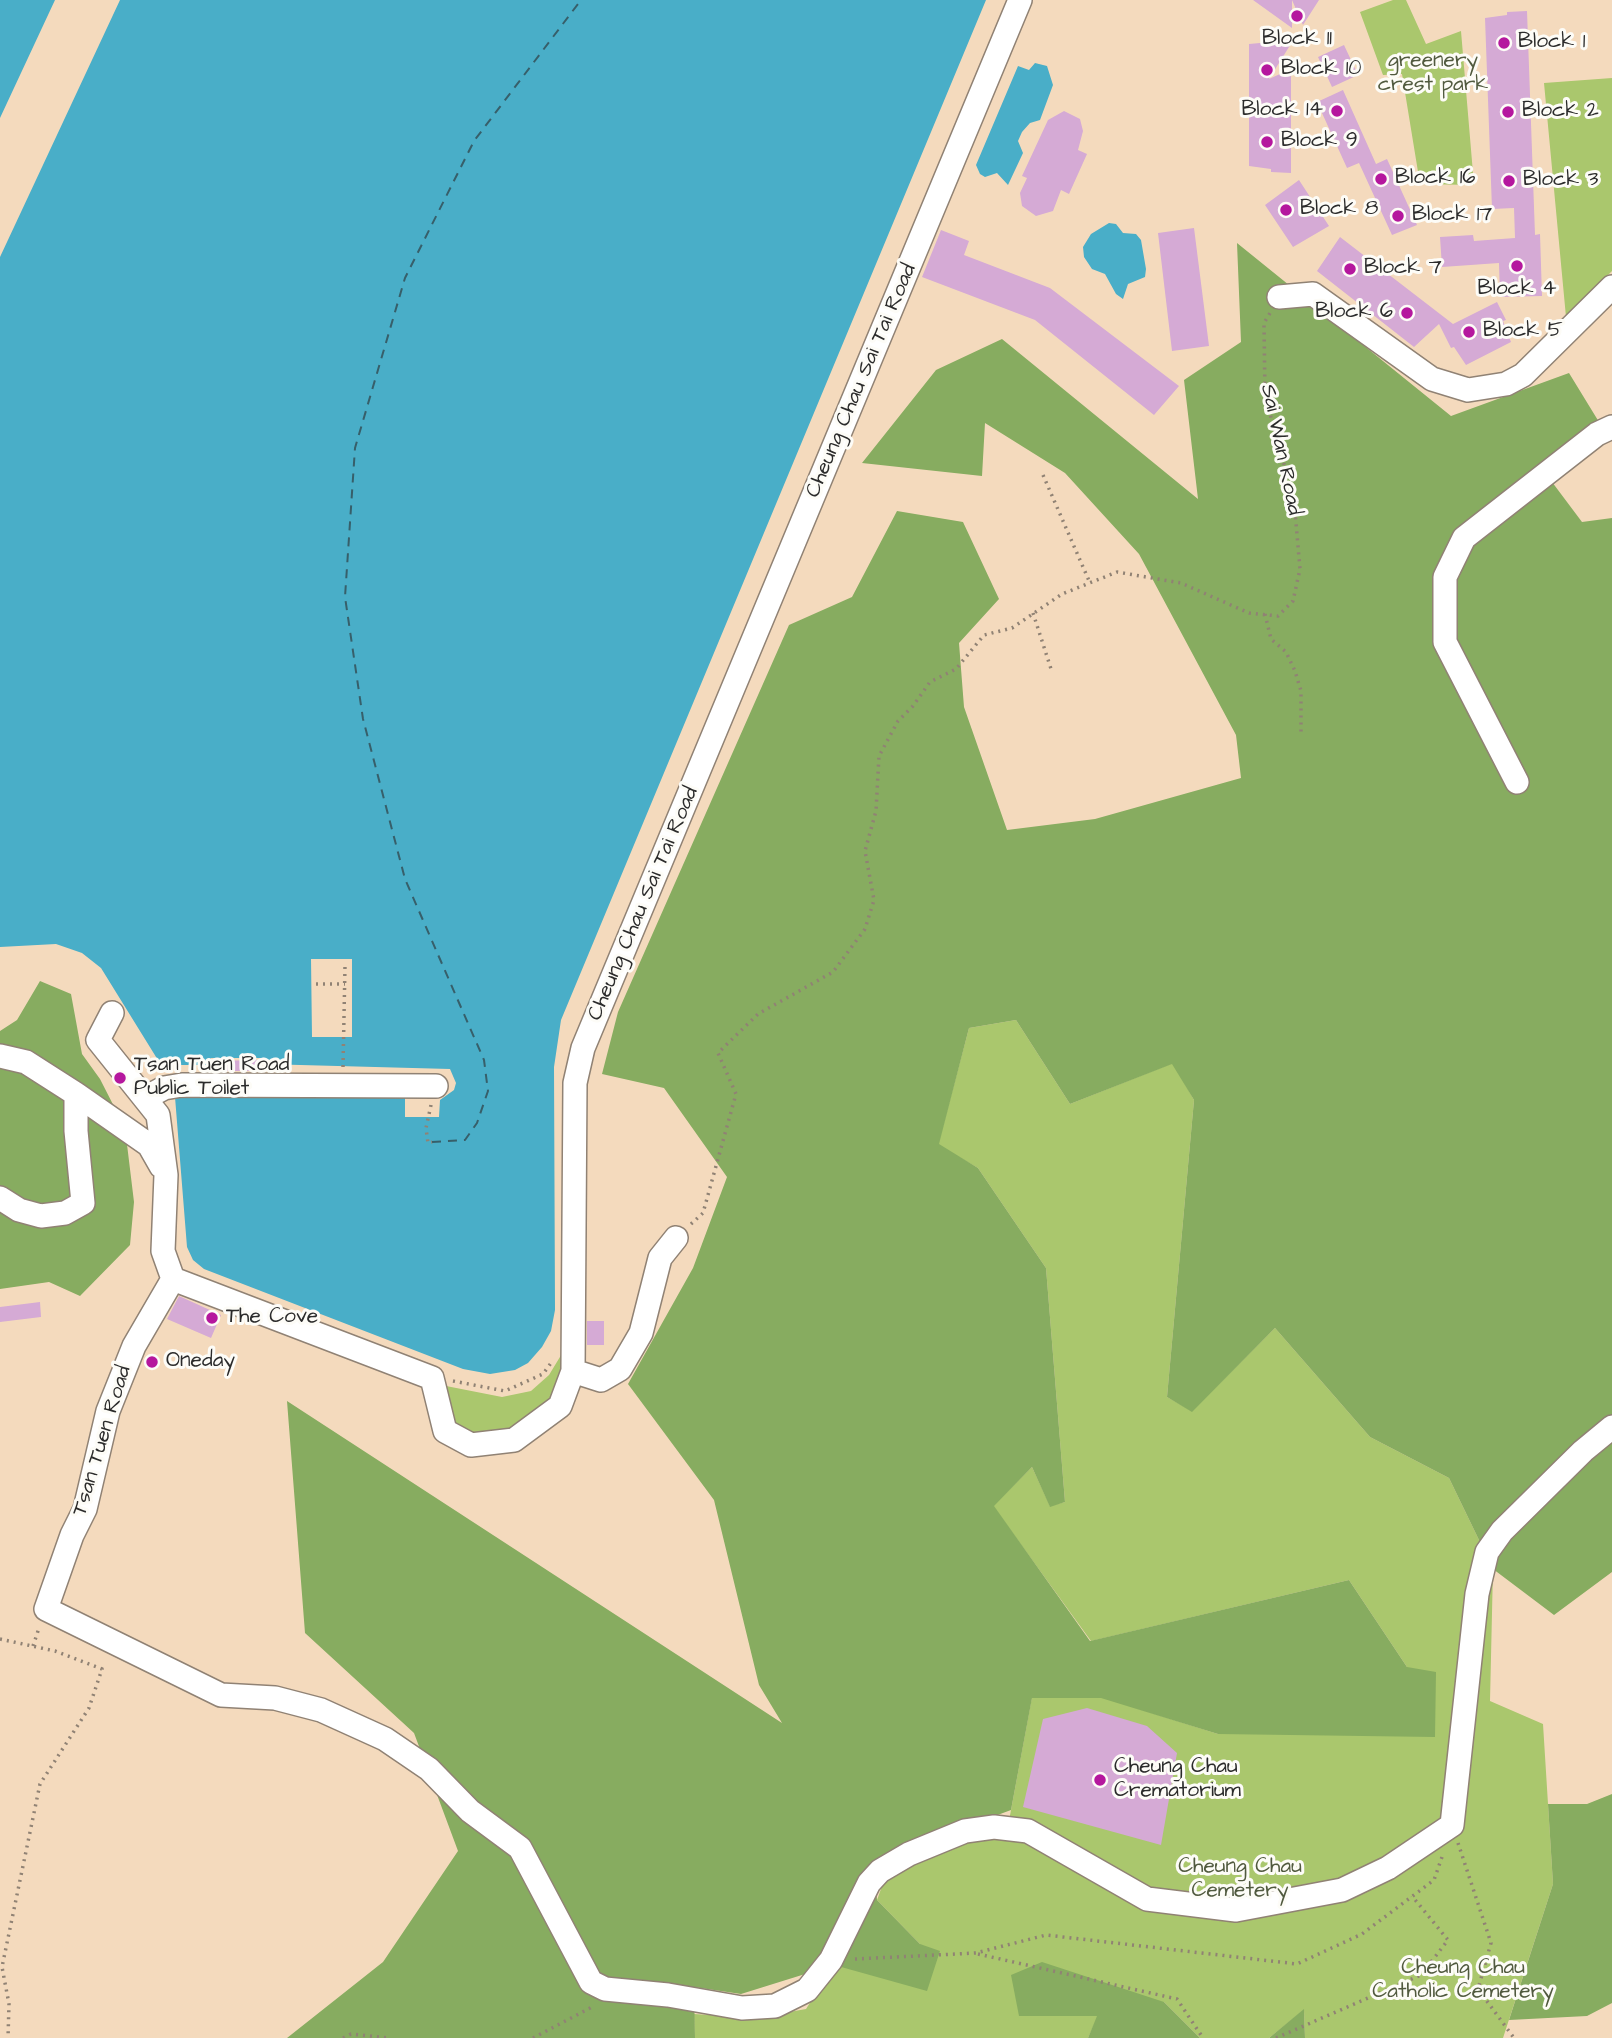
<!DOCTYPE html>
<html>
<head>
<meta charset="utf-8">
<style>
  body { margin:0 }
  canvas { display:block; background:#f4dabd }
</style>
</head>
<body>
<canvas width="1612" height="2038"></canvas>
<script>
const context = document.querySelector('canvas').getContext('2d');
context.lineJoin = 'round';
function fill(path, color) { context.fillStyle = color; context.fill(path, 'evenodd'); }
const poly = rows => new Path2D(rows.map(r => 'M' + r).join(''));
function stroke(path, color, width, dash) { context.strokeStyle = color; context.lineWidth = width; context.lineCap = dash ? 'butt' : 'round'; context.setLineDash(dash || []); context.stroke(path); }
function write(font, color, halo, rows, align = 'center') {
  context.font = font + ' "Architects Daughter",sans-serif'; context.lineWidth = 6; context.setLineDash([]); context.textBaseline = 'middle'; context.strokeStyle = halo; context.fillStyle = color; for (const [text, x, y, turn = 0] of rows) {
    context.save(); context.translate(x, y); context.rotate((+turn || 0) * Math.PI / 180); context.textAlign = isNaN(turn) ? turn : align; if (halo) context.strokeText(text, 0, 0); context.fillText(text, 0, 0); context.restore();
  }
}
fill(poly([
  [1393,0,1406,0,1426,44,1461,31,1474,185,1420,184,1402,74,1383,75,1360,12],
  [1612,78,1612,271,1566,317,1544,83],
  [1016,1020,1070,1104,1173,1063,1194,1100,1167,1397,1192,1411,1275,1328,1370,1437,1449,1478,1493,1569,1490,1701,1543,1724,1553,1884,1503,2038,1305,2038,1304,2010,1269,2038,1200,2038,1164,2002,1098,2016,1088,2038,695,2038,694,2014,756,2018,806,2009,834,1965,920,1944,877,1900,885,1878,950,1844,1006,1837,1032,1697,1101,1697,1218,1734,1407,1667,1349,1580,1091,1641,993,1506,1032,1467,1050,1506,1065,1502,1046,1268,978,1168,938,1145,969,1028],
  [566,1347,558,1392,542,1411,508,1433,474,1439,451,1425,441,1385,502,1397,531,1391,549,1375]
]), '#aac76d');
fill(poly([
  [1237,243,1451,416,1569,373,1610,440,1552,482,1582,522,1612,518,1612,1572,1554,1615,1493,1569,1449,1478,1370,1437,1275,1328,1192,1412,1167,1397,1194,1100,1172,1064,1070,1104,1016,1020,969,1028,939,1144,978,1168,1046,1268,1065,1502,1050,1507,1032,1467,994,1506,1090,1641,1349,1580,1407,1667,1436,1672,1435,1737,1218,1734,1101,1698,1032,1698,1011,1810,874,1861,877,1900,920,1944,940,1951,927,1991,834,1965,741,1994,694,1987,695,2038,287,2038,383,1962,458,1851,414,1733,305,1633,287,1401,782,1723,759,1685,714,1500,628,1384,693,1268,727,1177,664,1088,602,1074,618,1012,789,625,852,597,897,511,963,522,999,599,959,643,964,707,1007,830,1095,819,1241,778,1236,735,1139,554,1065,473,985,423,982,476,862,463,936,370,1002,339,1198,499,1184,380,1241,342],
  [40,981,71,994,82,1054,100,1079,125,1128,134,1202,130,1245,80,1296,49,1282,0,1289,0,1031,17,1020],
  [1612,1794,1612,2003,1587,2016,1509,2020,1553,1884,1548,1804,1587,1804],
  [1042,1962,1164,2002,1200,2038,1088,2038,1097,2016,1019,2016,1011,1975],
  [1304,2009,1305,2038,1269,2038]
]), '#87ac60');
fill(poly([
  [0,0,986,0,561,1020,554,1067,555,1310,551,1331,542,1347,528,1363,515,1370,490,1374,463,1369,204,1269,193,1260,187,1247,175,1097,405,1097,405,1117,439,1117,440,1100,454,1090,456,1083,450,1069,263,1064,262,1058,211,1058,210,1065,161,1065,101,968,82,953,56,944,0,947],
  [1035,63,1047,66,1053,85,1040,120,1030,123,1022,132,1018,141,1023,153,1008,185,997,173,985,177,980,174,976,165,1018,66,1029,70],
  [1109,223,1116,224,1123,233,1136,234,1141,240,1146,269,1145,277,1128,284,1123,299,1116,294,1105,274,1092,269,1084,257,1083,247,1091,234]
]), '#49aec8');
fill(poly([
  [55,0,120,0,0,257,0,118],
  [311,959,352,959,352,1037,312,1037]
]), '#f4dabd');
stroke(poly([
  [432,1142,465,1140,477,1123,488,1091,484,1060,405,879,363,719,345,597,355,448,405,278,474,141,581,0]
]), '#375f6a', 2, [9, 7]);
fill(poly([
  [1253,0,1319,0,1303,25,1292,0,1292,28],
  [1527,11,1535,235,1540,234,1542,296,1500,297,1499,263,1442,267,1440,237,1473,235,1474,241,1515,238,1514,208,1492,209,1485,18,1507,15,1507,12],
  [1271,39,1294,39,1269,79,1291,69,1291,173,1271,172,1271,169,1249,166,1249,44,1271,42],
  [1344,45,1358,75,1332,87,1318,57],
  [1343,90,1376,164,1387,159,1417,225,1392,235,1359,163,1347,168,1317,102],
  [1064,111,1080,119,1083,131,1078,150,1087,154,1069,194,1061,190,1053,211,1036,216,1022,206,1020,193,1027,178,1022,176,1048,120],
  [1299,180,1329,226,1293,247,1265,205],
  [1194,228,1209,346,1172,351,1158,233],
  [941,230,969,241,964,255,1050,288,1179,386,1154,415,1035,320,922,277],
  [1340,237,1453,324,1497,302,1506,320,1503,321,1511,342,1466,365,1454,347,1451,348,1439,324,1414,347,1317,271],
  [259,1060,259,1071,213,1071,213,1061],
  [179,1296,221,1315,211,1338,167,1319],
  [40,1302,41,1317,0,1322,0,1307],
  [587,1321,604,1321,604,1345,587,1345],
  [1087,1708,1147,1726,1177,1753,1161,1845,1023,1807,1043,1719]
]), '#d5aad5');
const minor = poly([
  [1279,297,1313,294,1432,379,1468,390,1506,384,1523,375,1612,287],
  [1517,782,1445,642,1445,577,1464,538,1597,434,1612,427],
  [112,1013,98,1040,158,1115,166,1175,163,1251,173,1279],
  [0,1056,26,1062,76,1094,149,1145,161,1166],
  [147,1097,164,1088,182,1085,436,1086],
  [0,1198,19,1210,41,1216,65,1213,83,1203,76,1131,76,1094],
  [173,1279,134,1346,108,1411,85,1509,72,1535,46,1609,221,1695,275,1698,321,1710,385,1739,429,1769,470,1811,520,1848,591,1982,605,1989,668,1995,742,2008,775,2006,807,1990,831,1960,869,1883,880,1871,909,1854,965,1831,994,1827,1028,1831,1147,1899,1236,1910,1342,1890,1388,1868,1452,1825,1477,1594,1487,1552,1502,1531,1583,1451,1612,1427],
  [173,1279,432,1378,445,1431,471,1445,514,1440,560,1406,573,1371,575,1083,583,1048,1020,0],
  [573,1371,601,1380,620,1369,641,1333,660,1258,676,1238]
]);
stroke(minor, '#908274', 26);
stroke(poly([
  [1043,475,1090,583],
  [1033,613,1052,672],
  [1265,614,1271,639,1286,652,1295,671,1301,691,1301,733],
  [316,984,345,984],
  [343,1067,345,966],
  [431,1105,426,1128,428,1143,432,1142],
  [691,1224,703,1213,736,1094,718,1053,758,1014,833,972,865,929,874,900,865,851,876,811,879,756,898,721,913,706,930,682,956,669,984,635,1012,628,1062,594,1117,572,1181,583,1249,613,1278,616,1293,601,1300,569,1294,500,1265,396,1264,323,1270,313],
  [453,1381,505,1391,543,1374,551,1363],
  [0,1639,55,1651,102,1669,89,1708,40,1784,2,1967,9,2004,8,2038],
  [33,1646,39,1628],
  [1458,1843,1491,1943,1478,1989,1514,2038],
  [978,1954,1177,1999,1203,2038],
  [855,1959,976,1953,1046,1935,1297,1964,1362,1934,1434,1880,1442,1857],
  [343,2038,351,2034,388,2038],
  [533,2038,594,2006],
  [1276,2038,1421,1975,1448,1940,1412,1896]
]), '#908274', 3.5, [2, 5]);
stroke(minor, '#fff', 23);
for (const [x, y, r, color] of [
  [1297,16,7,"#b5179e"],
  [1504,43,7,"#b5179e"],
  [1267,70,7,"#b5179e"],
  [1337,111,7,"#b5179e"],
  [1508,112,7,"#b5179e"],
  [1267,142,7,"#b5179e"],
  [1381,179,7,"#b5179e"],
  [1509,181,7,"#b5179e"],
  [1286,210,7,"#b5179e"],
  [1398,216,7,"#b5179e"],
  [1517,266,7,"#b5179e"],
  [1350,269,7,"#b5179e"],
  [1407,313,7,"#b5179e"],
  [1469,332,7,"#b5179e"],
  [120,1078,7,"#b5179e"],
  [212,1318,7,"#b5179e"],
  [152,1362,7,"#b5179e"],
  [1100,1780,7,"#b5179e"]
]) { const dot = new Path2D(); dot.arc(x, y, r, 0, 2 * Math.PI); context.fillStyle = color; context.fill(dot); stroke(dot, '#fdfcf7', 2.5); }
write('21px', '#2b2b2b', '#fdfcf7', [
  ["Block 11",1297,40,"center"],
  ["Block 1",1518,43],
  ["Block 10",1281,70],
  ["Block 14",1323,111,"right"],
  ["Block 2",1522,112],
  ["Block 9",1281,142],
  ["Block 16",1395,179],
  ["Block 3",1523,181],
  ["Block 8",1300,210],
  ["Block 17",1412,216],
  ["Block 7",1364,269],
  ["Block 4",1517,290,"center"],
  ["Block 6",1393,313,"right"],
  ["Block 5",1483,332],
  ["Tsan Tuen Road",134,1066],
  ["Public Toilet",134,1090],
  ["The Cove",226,1318],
  ["Oneday",166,1362],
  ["Cheung Chau",1114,1768],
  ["Crematorium",1114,1792]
], 'left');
write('21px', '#515a3f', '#fdfcf7', [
  ["greenery",1433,62],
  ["crest park",1433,86],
  ["Cheung Chau",1240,1868],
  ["Cemetery",1240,1892],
  ["Cheung Chau",1463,1969],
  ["Catholic Cemetery",1463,1993]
]);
write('21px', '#2b2b2b', '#fdfcf7', [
  ["Cheung Chau Sai Tai Road",862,381,-67],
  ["Sai Wan Road",1280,450,78],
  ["Cheung Chau Sai Tai Road",644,904,-67],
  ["Tsan Tuen Road",103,1441,-73]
]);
</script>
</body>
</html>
